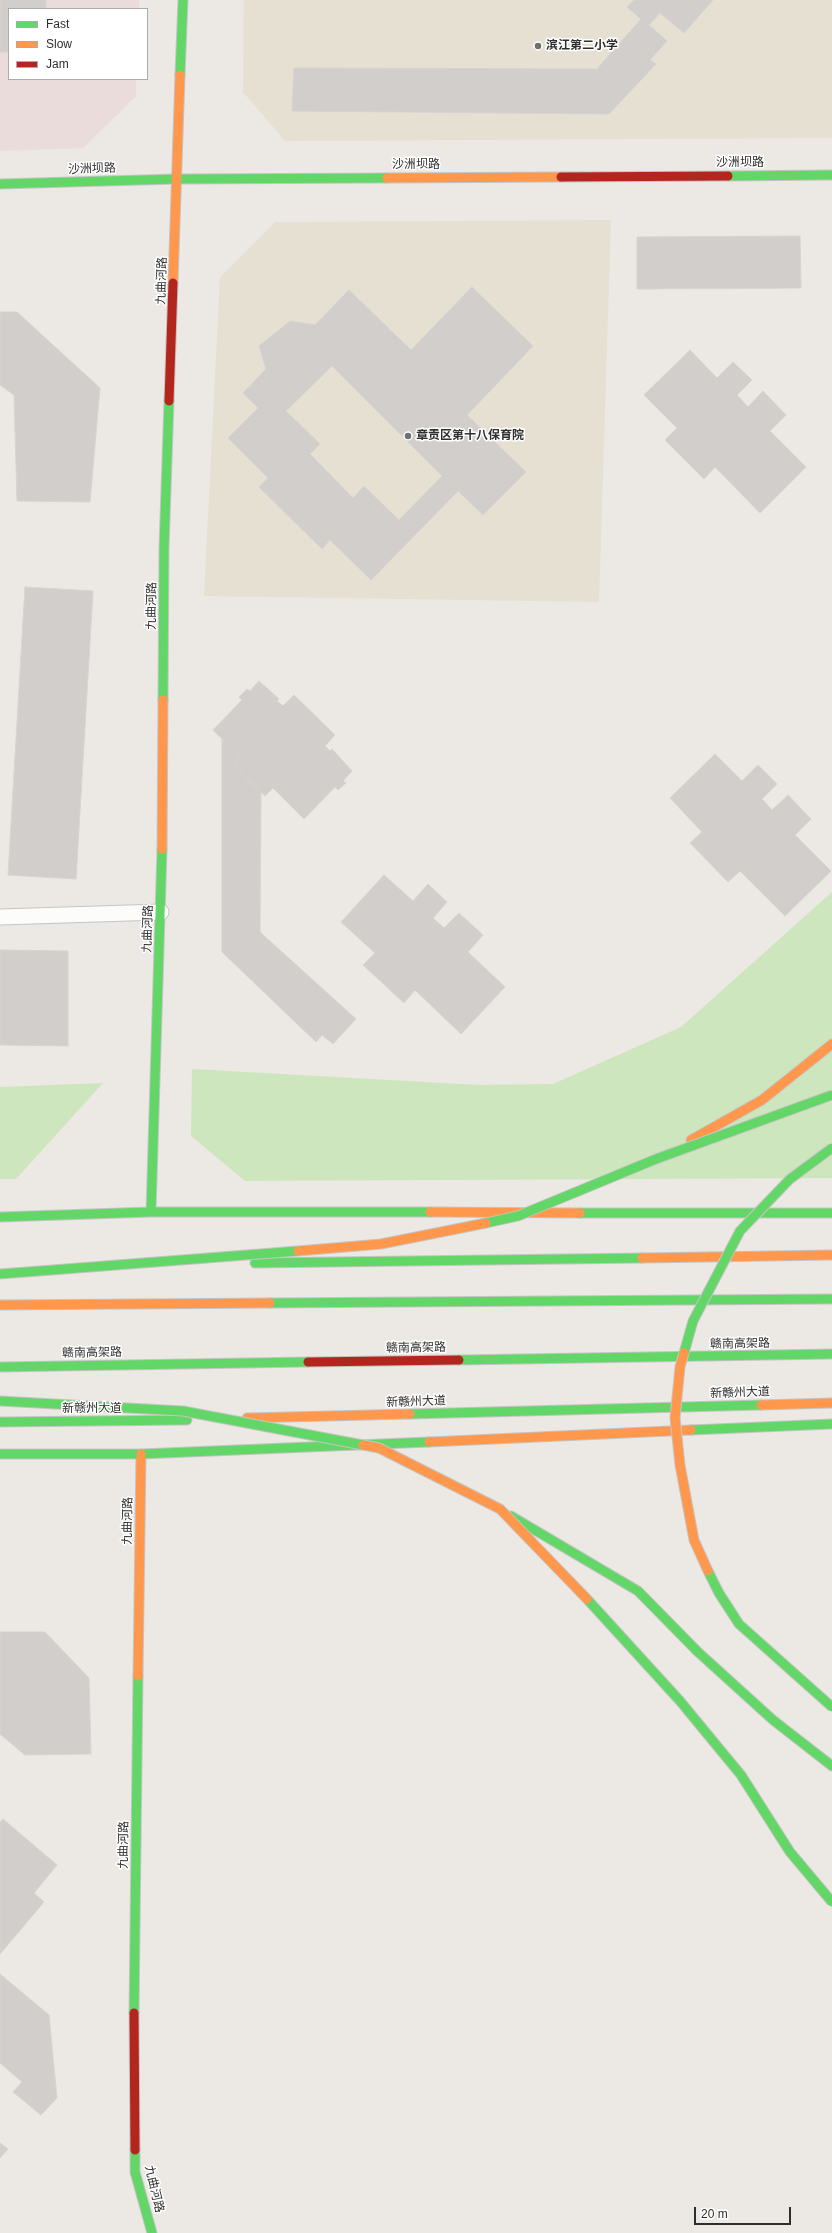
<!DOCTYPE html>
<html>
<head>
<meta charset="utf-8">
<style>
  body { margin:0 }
  #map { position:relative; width:832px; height:2233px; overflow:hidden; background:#ece8e4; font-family:Helvetica,sans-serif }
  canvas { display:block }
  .legend { position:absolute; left:8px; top:8px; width:140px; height:72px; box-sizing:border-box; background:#fff; border:1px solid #ababab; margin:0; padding:5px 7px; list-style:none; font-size:12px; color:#2e2e2e }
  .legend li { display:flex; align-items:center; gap:8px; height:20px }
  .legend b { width:20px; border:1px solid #ababab }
  .scale { position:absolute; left:694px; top:2207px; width:97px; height:18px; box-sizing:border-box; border:2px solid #2e2e2e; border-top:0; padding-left:5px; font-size:12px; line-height:14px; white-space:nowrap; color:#2e2e2e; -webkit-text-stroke:3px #fff; paint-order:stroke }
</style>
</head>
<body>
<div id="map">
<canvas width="832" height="2233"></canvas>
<ul class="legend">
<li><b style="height:5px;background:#63d668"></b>Fast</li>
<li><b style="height:5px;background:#ff974d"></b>Slow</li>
<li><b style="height:5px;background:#b3261e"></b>Jam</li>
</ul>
<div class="scale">20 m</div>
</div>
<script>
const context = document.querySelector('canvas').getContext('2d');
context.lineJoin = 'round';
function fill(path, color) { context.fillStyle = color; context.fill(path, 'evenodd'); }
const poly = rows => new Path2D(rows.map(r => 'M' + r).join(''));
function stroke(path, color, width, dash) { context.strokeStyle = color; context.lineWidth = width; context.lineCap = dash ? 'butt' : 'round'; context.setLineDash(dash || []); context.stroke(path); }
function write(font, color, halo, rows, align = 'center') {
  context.font = font + ' Helvetica,"Noto Sans SC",sans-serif'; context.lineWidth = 3; context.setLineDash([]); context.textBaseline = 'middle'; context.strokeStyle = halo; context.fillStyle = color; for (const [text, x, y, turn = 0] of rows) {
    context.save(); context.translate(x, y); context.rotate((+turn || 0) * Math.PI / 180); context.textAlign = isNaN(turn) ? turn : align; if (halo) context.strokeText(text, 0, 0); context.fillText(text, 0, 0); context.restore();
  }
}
fill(poly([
  [244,0,832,0,832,138,285,141,243,92],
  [611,220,599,602,204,596,220,277,275,222]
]), '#e6e0d3');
fill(poly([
  [0,0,139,0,139,9,9,9,9,79,136,79,136,96,83,148,0,151]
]), '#e9dcdb');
fill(poly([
  [832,892,832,1178,245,1181,191,1136,192,1069,479,1085,553,1084,681,1027],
  [103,1083,16,1179,0,1179,0,1087]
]), '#cee6be');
const building = poly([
  [0,0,46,0,46,9,9,9,9,52,0,52,0,0],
  [634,0,713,0,684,33,660,13,649,25,667,41,650,60,656,64,609,114,292,111,294,68,597,69,641,19,627,7,634,0],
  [800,236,801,288,637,289,637,237,800,236],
  [472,287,533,346,467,415,526,472,483,515,458,491,371,580,330,540,322,549,259,487,268,478,228,438,258,408,243,393,266,369,259,346,290,321,315,325,349,290,411,350,472,287],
  [332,366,442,476,399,520,364,486,353,498,310,454,320,444,286,411,332,366],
  [0,312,17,312,100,388,90,502,17,501,14,395,0,385,0,312],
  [690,350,717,378,733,362,752,380,737,395,748,407,763,391,786,415,770,431,806,467,760,513,715,467,704,479,665,440,677,428,644,395,690,350],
  [25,587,93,591,76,879,8,875,25,587],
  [259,681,279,699,277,701,283,706,294,695,335,735,325,746,330,751,332,749,352,771,343,781,346,783,338,790,335,787,304,819,273,788,265,796,233,765,240,757,213,730,242,700,239,697,247,689,250,691,259,681],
  [222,739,240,757,233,765,261,792,260,932,356,1019,333,1044,322,1035,316,1042,222,952,222,739],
  [715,754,742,781,758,765,777,784,762,799,772,810,788,795,811,819,795,835,831,871,785,916,740,871,728,882,690,843,702,832,670,798,715,754],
  [384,875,413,901,428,884,447,902,433,918,444,928,459,913,483,935,468,952,505,987,461,1034,415,990,404,1003,363,965,375,953,341,922,384,875],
  [0,950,68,951,68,1046,0,1045,0,950],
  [0,1632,45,1632,89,1678,91,1754,25,1755,0,1734,0,1632],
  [3,1819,57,1865,34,1893,44,1902,0,1954,0,1822,3,1819],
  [0,1974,49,2015,57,2098,41,2115,13,2092,22,2082,0,2063,0,1974],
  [0,2143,8,2149,0,2158,0,2143]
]);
fill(building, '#d1cecb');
stroke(building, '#d7d4d0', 1);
const lane = poly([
  [0,917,161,912]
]);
const fast = poly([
  [180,75,183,0],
  [728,176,832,175],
  [0,184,177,179,387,178],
  [163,700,164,548,169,401],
  [151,1212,162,849],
  [580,1213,832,1213],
  [0,1217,151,1212,430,1212],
  [255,1263,642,1258],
  [270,1303,832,1299],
  [459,1360,832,1354],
  [0,1367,308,1362],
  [410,1414,761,1405],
  [0,1422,187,1420],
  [691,1430,832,1424],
  [0,1454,141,1454,429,1442],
  [511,1516,638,1591,698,1652,773,1720,832,1766],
  [134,2013,138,1676],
  [135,2150,135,2172,152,2233]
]);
const slow = poly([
  [387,178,561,177],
  [173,283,180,75],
  [162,849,163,700],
  [691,1140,762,1100,832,1044],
  [430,1212,580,1213],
  [642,1258,832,1255],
  [0,1305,270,1303],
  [761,1405,832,1403],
  [247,1418,410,1414],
  [429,1442,691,1430],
  [138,1676,141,1454]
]);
const jam = poly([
  [561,177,728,176],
  [169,401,173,283],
  [308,1362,459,1360],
  [134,2013,135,2150]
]);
stroke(lane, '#c5c4c5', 17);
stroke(fast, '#c5c4c5', 11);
stroke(slow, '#c5c4c5', 11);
stroke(jam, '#c5c4c5', 11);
stroke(lane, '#fcfcfb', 15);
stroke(fast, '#63d668', 9);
stroke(slow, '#ff974d', 9);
stroke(jam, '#b3261e', 9);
const fastBridge = poly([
  [486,1223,518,1216,656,1159,832,1095],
  [0,1274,298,1251],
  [684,1353,693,1321,740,1231,790,1179,832,1148],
  [0,1401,183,1411,363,1445],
  [708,1571,719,1593,739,1624,832,1707],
  [587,1599,680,1701,741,1775,790,1852,832,1902]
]);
const slowBridge = poly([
  [298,1251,381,1244,486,1223],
  [684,1353,680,1367,675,1418,680,1465,694,1540,708,1571],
  [363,1445,379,1448,500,1509,587,1599]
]);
stroke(fastBridge, '#c6c5c4', 11, []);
stroke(slowBridge, '#c6c5c4', 11, []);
stroke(fastBridge, '#63d668', 9);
stroke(slowBridge, '#ff974d', 9);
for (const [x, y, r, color] of [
  [538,46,4,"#706f6e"],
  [408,436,4,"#706f6e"]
]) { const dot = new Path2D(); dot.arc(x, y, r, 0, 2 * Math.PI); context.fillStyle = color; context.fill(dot); stroke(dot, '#fff', 1.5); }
write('bold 12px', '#2e2e2e', '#fff', [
  ["滨江第二小学",546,46],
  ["章贡区第十八保育院",416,436]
], 'left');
write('12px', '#2e2e2e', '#fff', [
  ["沙洲坝路",740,163],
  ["沙洲坝路",416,165],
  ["沙洲坝路",92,169,-2],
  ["九曲河路",162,281,-88],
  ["九曲河路",152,606,-89],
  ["九曲河路",148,929,-88],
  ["赣南高架路",740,1344,-1],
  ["赣南高架路",416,1348,-1],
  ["赣南高架路",92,1353,-1],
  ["新赣州大道",740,1393,-2],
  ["新赣州大道",416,1402,-2],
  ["新赣州大道",92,1409],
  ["九曲河路",128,1521,-89],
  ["九曲河路",124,1845,-89],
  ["九曲河路",154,2189,77]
]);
</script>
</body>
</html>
